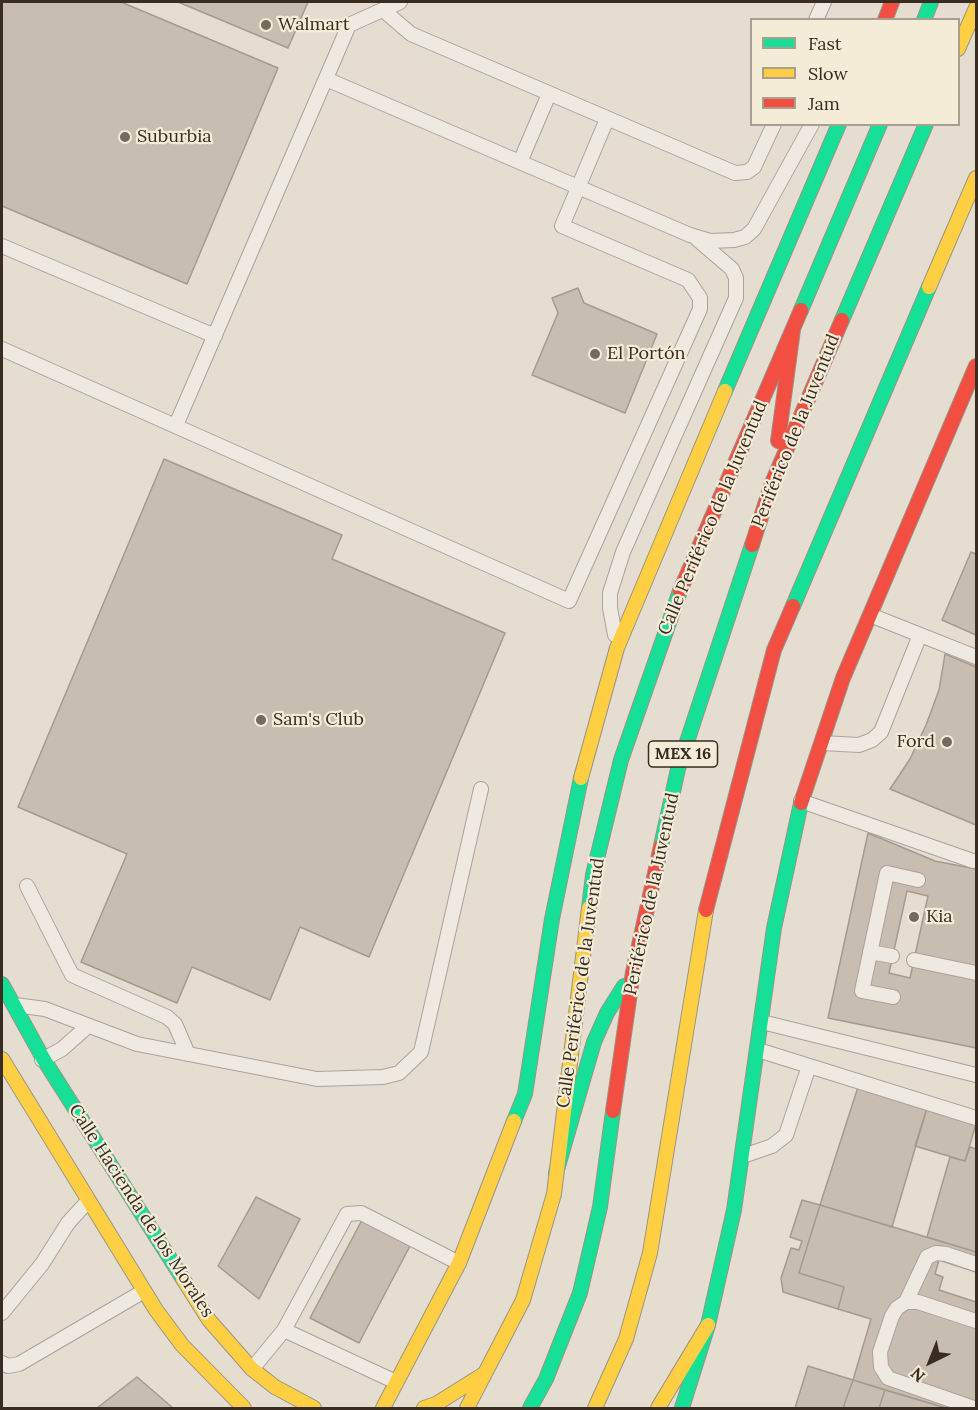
<!DOCTYPE html>
<html>
<head>
<meta charset="utf-8">
<style>
  body { margin:0 }
  #map { position:relative; width:978px; height:1410px; overflow:hidden; background:#e5ded0; font-family:Lora,serif }
  canvas { display:block }
  .frame { position:absolute; inset:0; border:3px solid #392c20; pointer-events:none }
  .legend { position:absolute; left:750px; top:18px; width:210px; height:108px; box-sizing:border-box; background:#f4ecd7; border:2px solid #a99f8e; margin:0; padding:8px 10px; list-style:none; font-size:18px; color:#392c20 }
  .legend li { display:flex; align-items:center; gap:12px; height:30px }
  .legend b { width:30px; border:2px solid #a99f8e }
  .north { position:absolute; left:900px; top:1332px; width:60px; height:60px; -webkit-text-stroke:4px #f4ecd7; paint-order:stroke; rotate:223deg; font-size:16px; font-weight:700; line-height:24px; text-align:center; color:#392c20 }
  .north::after { content:''; display:block; margin:auto; width:21px; height:27px; background:#392c20; clip-path:polygon(50% 0,100% 100%,50% 72%,0 100%) }
</style>
</head>
<body>
<div id="map">
<canvas width="978" height="1410"></canvas>
<div class="frame"></div>
<ul class="legend">
<li><b style="height:8px;background:#16e098"></b>Fast</li>
<li><b style="height:8px;background:#ffcf43"></b>Slow</li>
<li><b style="height:8px;background:#f24e42"></b>Jam</li>
</ul>
<div class="north">N</div>
</div>
<script>
const context = document.querySelector('canvas').getContext('2d');
context.lineJoin = 'round';
function fill(path, color) { context.fillStyle = color; context.fill(path, 'evenodd'); }
const poly = rows => new Path2D(rows.map(r => 'M' + r).join(''));
function stroke(path, color, width, dash) { context.strokeStyle = color; context.lineWidth = width; context.lineCap = dash ? 'butt' : 'round'; context.setLineDash(dash || []); context.stroke(path); }
function write(font, color, halo, rows, align = 'center') {
  context.font = font + ' Lora,serif'; context.lineWidth = 4.5; context.setLineDash([]); context.textBaseline = 'middle'; context.strokeStyle = halo; context.fillStyle = color; for (const [text, x, y, turn = 0] of rows) {
    context.save(); context.translate(x, y); context.rotate((+turn || 0) * Math.PI / 180); context.textAlign = isNaN(turn) ? turn : align; if (halo) context.strokeText(text, 0, 0); context.fillText(text, 0, 0); context.restore();
  }
}
const building = poly([
  [2,2,121,2,278,68,187,284,2,206,2,2],
  [178,2,308,2,288,48,178,2],
  [578,288,584,303,657,334,625,413,532,375,558,313,552,298,578,288],
  [164,459,342,535,332,559,505,633,369,957,300,927,270,1000,192,967,177,1003,81,962,127,854,18,807,164,459],
  [971,552,976,554,976,635,942,620,971,552],
  [945,654,976,667,976,825,890,789,910,759,926,725,939,690,945,654],
  [868,833,935,861,976,869,976,1048,828,1018,868,833],
  [907,891,928,896,910,978,889,973,907,891],
  [858,1087,927,1108,892,1227,820,1205,858,1087],
  [927,1108,976,1124,965,1161,915,1146,927,1108],
  [970,1147,976,1149,976,1252,927,1237,950,1157,965,1161,970,1147],
  [256,1197,300,1219,259,1299,218,1266,256,1197],
  [802,1200,820,1205,799,1273,844,1287,838,1309,783,1292,781,1278,791,1248,799,1250,802,1241,790,1237,802,1200],
  [820,1205,976,1252,976,1408,946,1408,853,1380,871,1319,838,1309,844,1287,799,1273,820,1205],
  [362,1220,410,1246,359,1343,310,1318,362,1220],
  [939,1260,976,1272,976,1302,939,1290,943,1277,935,1274,939,1260],
  [808,1366,853,1380,843,1408,795,1408,808,1366],
  [137,1377,173,1408,97,1408,137,1377],
  [853,1380,885,1390,879,1408,843,1408,853,1380],
  [885,1390,946,1408,879,1408,885,1390]
]);
fill(building, '#c8bdb1');
stroke(building, '#a59a8f', 1.5);
const lane = poly([
  [383,10,411,34,735,173,747,172,754,167,774,124],
  [816,20,824,2],
  [326,79,690,235,710,241,734,240,745,237,754,229,812,124],
  [520,162,549,94],
  [2,246,215,336],
  [2,349,569,601,700,309,700,298,688,280,562,226,607,119],
  [176,425,349,25,400,2],
  [870,615,976,657],
  [615,635,610,608,610,593,623,552,736,298,736,278,732,269,697,239],
  [822,743,859,745,872,740,881,732,920,635],
  [801,801,973,861],
  [27,886,72,975,167,1017,175,1024,188,1054],
  [870,952,892,956],
  [914,960,976,973],
  [893,997,862,991,887,873,918,880],
  [15,1005,45,1009,137,1044,317,1079,383,1077,399,1073,421,1052,481,789],
  [762,1022,976,1075],
  [758,1050,976,1118],
  [42,1060,62,1049,88,1026],
  [743,1156,772,1146,786,1135,809,1066],
  [906,1302,927,1257,936,1253,946,1254,976,1264],
  [2,1313,42,1264,68,1223,88,1201],
  [284,1330,396,1382],
  [2,1363,8,1366,19,1364,144,1291],
  [252,1369,284,1330,347,1214,361,1213,459,1263],
  [974,1408,888,1378,881,1367,880,1352,892,1316,897,1308,906,1302,918,1302,976,1321]
]);
const fast = poly([
  [924,20,931,2],
  [801,310,880,124],
  [842,320,926,124],
  [725,391,839,124],
  [793,606,929,287],
  [661,846,678,769,752,545],
  [589,908,593,875,621,760,680,591],
  [2,984,44,1060,183,1279],
  [514,1121,525,1094,552,919,581,778],
  [556,1173,594,1042,607,1013,624,986],
  [530,1408,546,1379,580,1293,600,1207,613,1111],
  [682,1408,708,1325,734,1210,774,928,801,803]
]);
const slow = poly([
  [958,49,976,8],
  [929,287,976,178],
  [581,778,617,648,725,391],
  [2,1059,156,1310,182,1345,244,1408],
  [183,1279,209,1320,252,1369,275,1387,314,1408],
  [383,1408,459,1263,514,1121],
  [424,1408,436,1404,484,1374],
  [467,1408,523,1300,554,1194,589,908],
  [595,1408,626,1339,650,1253,706,910],
  [658,1408,708,1325]
]);
const jam = poly([
  [885,20,892,2],
  [778,441,793,330],
  [752,545,772,483,842,320],
  [680,591,801,310],
  [801,803,843,678,976,366],
  [706,910,774,650,793,606],
  [613,1111,633,972,661,846]
]);
stroke(lane, '#aaa399', 16);
stroke(fast, '#9a9388', 16);
stroke(slow, '#9a9388', 16);
stroke(jam, '#9a9388', 16);
stroke(lane, '#eee9e1', 14);
stroke(fast, '#16e098', 14);
stroke(slow, '#ffcf43', 14);
stroke(jam, '#f24e42', 14);
for (const [x, y, r, color] of [
  [266,25,6,"#756a5e"],
  [125,137,6,"#756a5e"],
  [595,354,6,"#756a5e"],
  [261,720,6,"#756a5e"],
  [947,742,6,"#756a5e"],
  [914,917,6,"#756a5e"]
]) { const dot = new Path2D(); dot.arc(x, y, r, 0, 2 * Math.PI); context.fillStyle = color; context.fill(dot); stroke(dot, '#f4ecd7', 2); }
for (const [x, y, w] of [
  [683,754,69]
]) { const box = new Path2D(); box.roundRect(x - w / 2, y - 13, w, 26, 4.5); context.fillStyle = '#f4ecd7'; context.fill(box); stroke(box, '#392c20', 1.5); }
write('bold 16px', '#392c20', null, [
  ["MEX 16",683,754]
]);
write('18px', '#392c20', '#f4ecd7', [
  ["Walmart",278,25],
  ["Suburbia",137,137],
  ["El Portón",607,354],
  ["Sam's Club",273,720],
  ["Ford",935,742,"right"],
  ["Kia",926,917]
], 'left');
write('18px', '#392c20', '#f4ecd7', [
  ["Periférico de la Juventud",796,431,-68],
  ["Calle Periférico de la Juventud",713,518,-67],
  ["Periférico de la Juventud",652,894,-78],
  ["Calle Periférico de la Juventud",581,983,-82],
  ["Calle Hacienda de los Morales",141,1211,57]
]);
</script>
</body>
</html>
